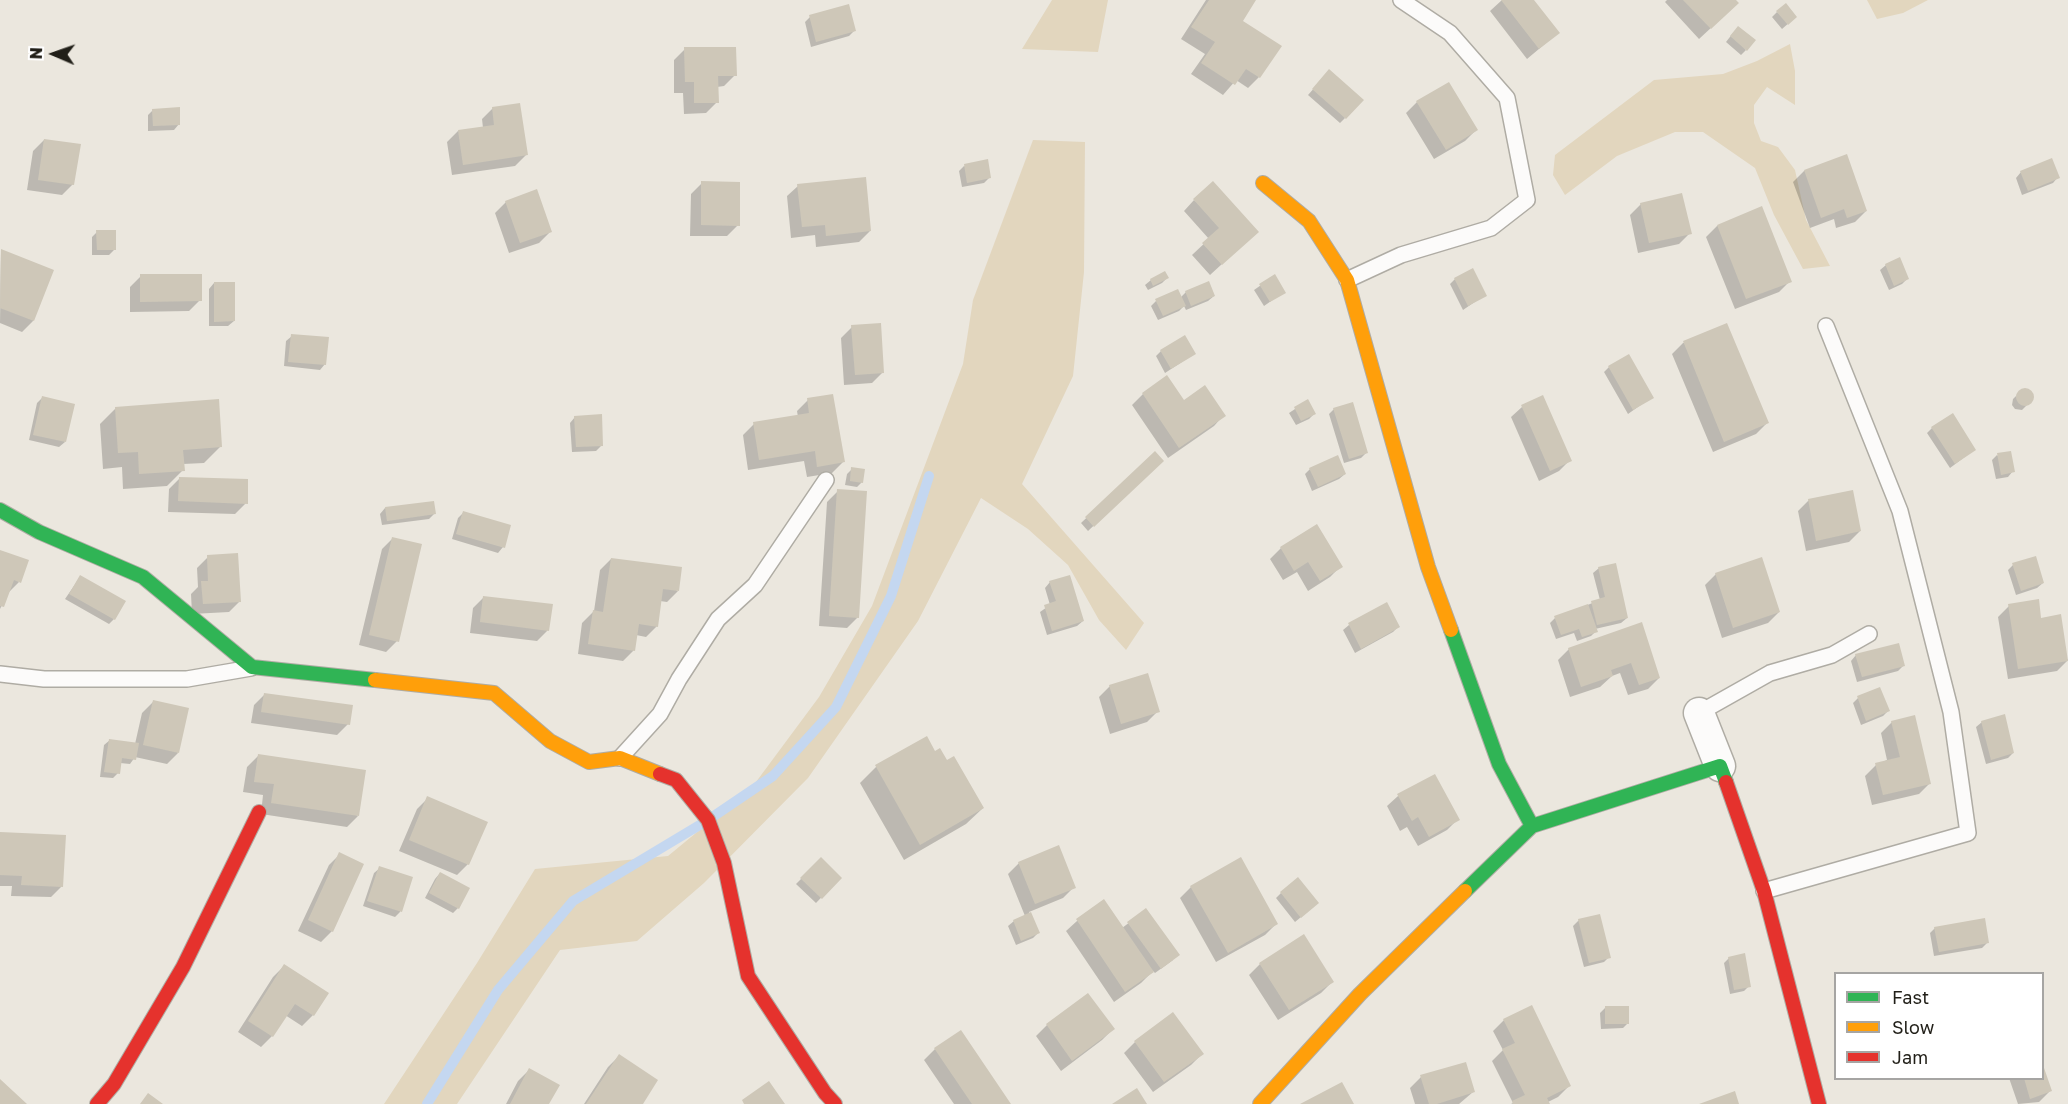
<!DOCTYPE html>
<html>
<head>
<meta charset="utf-8">
<style>
  body { margin:0 }
  #map { position:relative; width:2068px; height:1104px; overflow:hidden; background:#ebe7de; font-family:"Golos Text",sans-serif }
  canvas { display:block }
  .legend { position:absolute; left:1834px; top:972px; width:210px; height:108px; box-sizing:border-box; background:#fff; border:2px solid #a6a5a3; margin:0; padding:8px 10px; list-style:none; font-size:18px; color:#211f18 }
  .legend li { display:flex; align-items:center; gap:12px; height:30px }
  .legend b { width:30px; border:2px solid #a6a5a3 }
  .north { position:absolute; left:24px; top:24px; width:60px; height:60px; -webkit-text-stroke:4px #fff; paint-order:stroke; rotate:272deg; font-size:16px; font-weight:700; line-height:24px; text-align:center; color:#211f18 }
  .north::after { content:''; display:block; margin:auto; width:21px; height:27px; background:#211f18; clip-path:polygon(50% 0,100% 100%,50% 72%,0 100%) }
</style>
</head>
<body>
<div id="map">
<canvas width="2068" height="1104"></canvas>
<ul class="legend">
<li><b style="height:8px;background:#30b455"></b>Fast</li>
<li><b style="height:8px;background:#ff9f0a"></b>Slow</li>
<li><b style="height:8px;background:#e5322d"></b>Jam</li>
</ul>
<div class="north">N</div>
</div>
<script>
const context = document.querySelector('canvas').getContext('2d');
context.lineJoin = 'round';
function fill(path, color) { context.fillStyle = color; context.fill(path, 'evenodd'); }
const poly = rows => new Path2D(rows.map(r => 'M' + r).join(''));
function stroke(path, color, width, dash) { context.strokeStyle = color; context.lineWidth = width; context.lineCap = dash ? 'butt' : 'round'; context.setLineDash(dash || []); context.stroke(path); }
fill(poly([
  [1052,0,1108,0,1098,52,1022,49],
  [1867,0,1928,0,1903,13,1877,19],
  [1790,44,1795,71,1795,105,1767,87,1754,105,1754,123,1761,141,1778,147,1795,170,1806,220,1830,266,1803,269,1774,215,1755,168,1703,132,1675,132,1617,156,1565,195,1553,175,1555,155,1654,80,1723,74,1757,61],
  [1033,140,1085,142,1084,272,1073,376,1022,484,1144,623,1126,650,1099,620,1068,565,1028,529,981,498,918,621,808,778,704,883,637,941,560,950,457,1104,384,1104,477,963,535,869,668,856,753,786,819,697,872,606,963,364,973,300]
]), '#e2d6be');
fill(poly([
  [1206,0,1254,0,1240,21,1259,77,1248,88,1236,80,1223,95,1191,74,1205,54,1181,39],
  [1502,0,1532,0,1558,33,1527,59,1490,11],
  [1667,0,1734,0,1726,14,1699,39,1665,2],
  [1777,12,1790,22,1782,29,1772,17],
  [810,17,854,31,849,36,811,47,805,22],
  [1733,33,1746,50,1741,55,1726,42],
  [685,49,735,75,724,86,717,87,717,102,706,113,684,114,683,93,674,93,674,60],
  [1324,77,1345,118,1340,123,1308,95],
  [1417,102,1476,130,1465,141,1434,159,1406,113],
  [493,108,526,155,515,166,452,175,447,142,458,131,483,128,482,119],
  [153,110,179,124,174,130,148,131,148,115],
  [44,140,73,184,62,195,27,190,33,151],
  [1846,156,1866,211,1855,222,1836,228,1834,219,1810,228,1793,182,1804,171],
  [964,166,990,177,984,183,962,187,959,171],
  [2021,172,2058,177,2053,183,2022,195,2016,178],
  [702,183,738,225,727,236,690,236,691,194],
  [798,186,870,231,859,242,816,247,815,235,791,238,787,196],
  [1194,200,1246,242,1210,275,1192,255,1209,239,1184,211],
  [506,202,550,232,539,243,509,253,495,213],
  [1641,204,1690,233,1679,244,1638,253,1630,215],
  [1762,208,1790,281,1779,292,1735,309,1706,237,1717,226],
  [97,232,114,250,109,255,92,255,92,237],
  [1,251,52,271,33,321,22,332,0,323],
  [1886,265,1907,279,1902,284,1889,290,1880,270],
  [141,276,200,300,189,311,130,312,130,287],
  [1274,276,1284,292,1264,306,1254,290],
  [1167,278,1162,283,1148,290,1145,285,1151,280],
  [1455,279,1485,295,1463,310,1450,284],
  [214,283,234,321,228,326,209,326,209,289],
  [1186,292,1214,296,1208,301,1186,310,1184,306,1179,311,1158,320,1151,306,1156,301,1180,298],
  [1726,325,1767,423,1756,434,1713,452,1672,354,1683,343],
  [852,327,883,372,872,383,844,385,841,338],
  [292,336,325,364,320,370,284,366,286,341],
  [1161,351,1194,354,1165,373,1156,356],
  [1609,367,1652,397,1628,414,1604,372],
  [2023,389,2030,391,2032,396,2030,402,2022,410,2015,409,2012,405,2013,399],
  [1143,394,1183,402,1224,415,1214,426,1168,458,1132,405],
  [1542,397,1570,460,1559,471,1539,481,1511,417,1522,407],
  [42,398,65,442,59,447,29,440,37,403],
  [808,400,843,462,832,473,807,477,804,461,748,470,743,435,754,424,798,417,797,411],
  [1307,401,1314,414,1309,419,1296,425,1289,413],
  [116,408,220,447,204,463,183,464,183,470,167,486,123,489,122,467,103,469,100,424],
  [1334,409,1367,452,1361,458,1344,463,1329,414],
  [575,417,601,446,596,451,572,452,570,423],
  [1932,428,1974,450,1950,468,1927,433],
  [1155,453,1162,461,1088,531,1081,523],
  [1997,455,2013,471,2008,477,1996,479,1992,460],
  [852,469,862,482,857,487,845,485,847,474],
  [1310,469,1345,474,1339,479,1312,491,1305,474],
  [180,478,246,503,235,514,168,512,169,489],
  [838,491,858,617,847,628,819,626,827,502],
  [1809,500,1860,531,1849,542,1806,551,1798,511],
  [385,508,434,514,429,519,382,525,380,514],
  [463,513,503,547,498,553,452,539,458,518],
  [393,538,397,641,386,652,359,645,382,549],
  [1281,548,1341,566,1330,577,1308,591,1297,572,1283,580,1270,559],
  [0,551,19,582,8,593,0,609],
  [208,557,240,601,229,612,192,614,191,594,198,587,197,568],
  [611,559,678,591,667,602,660,601,657,626,646,637,636,635,634,650,623,661,578,654,582,623,594,611,600,570],
  [2013,565,2043,583,2037,588,2016,595,2008,570],
  [1599,568,1627,618,1621,623,1595,629,1596,631,1591,636,1577,641,1574,633,1556,639,1550,623,1555,618,1600,600,1593,573],
  [1716,574,1779,612,1768,623,1722,638,1705,585],
  [80,577,114,619,109,624,65,599],
  [1050,582,1083,621,1077,626,1047,635,1040,612,1050,605,1045,588],
  [484,597,548,630,537,641,470,633,473,608],
  [1386,604,1398,627,1393,632,1355,653,1343,630,1349,625],
  [2009,606,2040,620,2068,660,2057,671,2008,679,1998,617],
  [1641,624,1659,678,1648,689,1628,695,1620,673,1612,676,1600,687,1570,697,1558,660,1569,649],
  [1856,655,1903,666,1898,671,1857,682,1851,661],
  [1110,686,1158,711,1147,722,1110,734,1099,697],
  [265,694,348,724,337,735,251,723,254,705],
  [1858,698,1888,711,1883,716,1861,725,1853,703],
  [153,702,178,753,167,764,135,757,130,764,120,763,118,773,113,778,100,777,104,745,110,740,135,744,142,713],
  [1892,722,1930,783,1919,794,1872,805,1865,776,1876,765,1887,760,1881,733],
  [1982,722,2013,753,2008,758,1986,764,1976,727],
  [934,754,983,808,966,824,904,860,860,783,876,767],
  [258,756,358,816,347,827,261,814,263,795,243,792,247,767],
  [1434,776,1458,819,1447,830,1418,846,1407,827,1400,831,1387,806,1398,796],
  [428,798,468,864,457,875,399,851,417,809],
  [0,833,62,886,51,897,11,896,12,886,0,886],
  [340,854,332,931,321,942,298,931,329,865],
  [821,859,840,878,816,903,796,884],
  [1019,863,1074,887,1063,898,1029,912,1038,933,1033,938,1016,945,1008,926,1014,921,1025,916,1008,874],
  [380,868,411,878,400,912,395,917,363,906,374,873],
  [440,873,458,908,453,913,425,898,435,879],
  [1191,887,1276,924,1265,935,1216,962,1180,898],
  [1281,893,1312,908,1295,922,1276,898],
  [1104,901,1122,928,1146,910,1173,960,1155,973,1153,971,1141,983,1114,1002,1066,931,1077,921],
  [1579,920,1609,957,1604,962,1584,967,1573,926],
  [1935,928,1987,943,1982,948,1934,956,1930,933],
  [1729,958,1749,986,1744,991,1730,994,1724,963],
  [1260,964,1332,982,1321,993,1278,1020,1249,975],
  [284,966,313,1015,302,1026,285,1015,272,1036,261,1047,238,1032,273,977],
  [1088,995,1113,1029,1102,1040,1061,1071,1036,1036,1047,1025],
  [1605,1008,1628,1023,1623,1028,1601,1029,1600,1013],
  [1504,1020,1569,1086,1558,1097,1548,1102,1548,1104,1511,1104,1513,1103,1492,1061,1503,1050,1493,1031],
  [1135,1042,1202,1054,1191,1065,1153,1092,1124,1053],
  [935,1049,1009,1104,954,1104,924,1060],
  [619,1056,641,1104,584,1104,608,1067],
  [2042,1068,2050,1091,2039,1102,2018,1104,2009,1078,2042,1078],
  [529,1070,548,1104,506,1104,518,1081],
  [1421,1077,1473,1092,1459,1104,1415,1104,1410,1088]
]), '#0003');
stroke(poly([
  [427,1104,498,990,573,901,708,820,773,776,836,707,891,596,929,476]
]), '#c4d7f0', 10);
fill(poly([
  [1209,0,1256,0,1243,21,1282,46,1260,78,1246,69,1235,85,1201,63,1215,42,1191,27],
  [1501,0,1534,0,1560,33,1539,49],
  [1683,0,1736,0,1739,3,1711,29],
  [1786,3,1797,17,1788,25,1776,11],
  [849,4,856,31,816,42,809,15],
  [1738,26,1756,40,1747,51,1730,36],
  [684,47,736,47,737,76,718,76,719,103,694,103,694,82,685,82],
  [1329,69,1364,100,1346,119,1312,89],
  [1449,82,1478,130,1446,150,1416,101],
  [520,103,528,155,463,165,458,130,494,125,492,107],
  [180,107,180,125,153,126,152,109],
  [44,139,81,144,74,185,38,180],
  [1847,154,1867,211,1847,218,1844,209,1821,218,1804,170],
  [2052,158,2060,178,2028,191,2020,171],
  [988,159,991,178,967,183,964,164],
  [866,177,871,231,826,236,825,225,802,227,797,184],
  [701,181,740,182,740,226,701,225],
  [1213,181,1259,232,1222,265,1202,243,1219,228,1193,199],
  [537,189,552,232,520,243,505,201],
  [1682,193,1692,234,1649,243,1640,203],
  [1762,206,1792,282,1746,299,1717,225],
  [96,230,116,230,116,250,97,250],
  [1,249,54,270,34,321,0,308],
  [1900,257,1909,279,1894,286,1885,264],
  [1473,268,1487,296,1468,306,1454,278],
  [1165,271,1169,278,1153,286,1150,279],
  [140,274,202,274,202,301,140,302],
  [1275,274,1286,293,1270,302,1259,284],
  [1209,281,1215,296,1191,306,1185,291],
  [214,282,235,282,235,321,214,322],
  [1178,289,1186,306,1163,316,1155,299],
  [881,323,884,373,855,375,851,325],
  [1727,323,1769,423,1724,442,1683,341],
  [291,334,329,337,326,365,288,362],
  [1185,335,1196,354,1171,369,1160,350],
  [1629,354,1654,398,1633,410,1608,366],
  [1167,375,1184,400,1205,385,1226,416,1179,448,1142,393],
  '2016 397a9 9 0 1 1 18 0a9 9 0 1 1-18 0Z',
  [833,394,845,462,817,467,815,451,759,460,753,422,809,413,807,398],
  [1543,395,1572,461,1550,471,1521,405],
  [42,396,75,404,66,442,33,435],
  [219,399,222,447,183,450,185,471,139,474,138,452,118,453,115,407],
  [1308,399,1316,414,1301,421,1294,407],
  [1353,402,1368,453,1349,459,1333,408],
  [1953,413,1976,450,1955,464,1931,427],
  [602,414,603,446,576,447,574,416],
  [1155,451,1164,461,1094,527,1085,517],
  [2011,451,2015,472,2001,475,1997,453],
  [1338,455,1346,474,1318,487,1309,468],
  [851,467,865,469,863,483,850,481],
  [179,477,248,479,248,504,178,501],
  [837,489,867,491,859,618,829,616],
  [1853,490,1861,531,1816,541,1808,499],
  [434,501,436,514,387,521,385,507],
  [463,511,511,525,505,548,456,534],
  [1317,524,1343,567,1320,581,1308,562,1294,571,1280,547],
  [392,537,422,544,399,642,369,635],
  [0,550,29,560,21,583,14,580,4,607,0,606],
  [238,553,241,602,203,604,201,581,208,581,207,555],
  [2036,556,2044,583,2021,591,2012,563],
  [1762,557,1780,612,1733,628,1715,573],
  [611,558,682,567,679,591,663,589,658,627,639,624,635,651,588,644,593,610,603,612],
  [1616,563,1628,618,1597,625,1591,601,1605,597,1598,567],
  [80,575,126,601,115,620,69,594],
  [1070,575,1084,621,1052,631,1044,605,1056,601,1049,581],
  [483,596,553,604,549,631,480,622],
  [2039,599,2041,618,2061,614,2068,661,2018,669,2008,604],
  [1387,602,1400,627,1361,649,1348,623],
  [1588,604,1598,632,1582,637,1579,629,1561,635,1554,616],
  [1642,622,1660,678,1639,685,1631,663,1611,670,1613,676,1581,687,1568,648],
  [1899,643,1905,666,1862,677,1855,654],
  [1148,673,1160,712,1121,724,1109,685],
  [1880,687,1890,711,1866,721,1857,696],
  [264,693,353,705,350,725,261,712],
  [153,700,189,708,179,753,143,745],
  [2005,714,2014,753,1991,760,1981,721],
  [1915,715,1931,784,1883,795,1875,763,1900,757,1891,721],
  [927,736,935,751,940,748,947,760,954,756,984,808,920,845,875,765],
  [109,739,139,743,136,760,122,758,120,774,104,772],
  [258,754,366,770,359,816,271,803,274,784,254,782],
  [1435,774,1460,820,1429,837,1418,817,1412,821,1397,794],
  [427,796,488,822,469,865,409,840],
  [0,832,66,835,63,887,21,885,22,876,0,875],
  [1059,845,1076,888,1035,904,1018,862],
  [339,852,364,864,333,932,308,920],
  [821,857,842,878,822,899,800,878],
  [1241,857,1278,924,1228,953,1190,886],
  [379,866,413,877,402,912,367,901],
  [440,872,470,888,459,909,429,893],
  [1298,877,1319,903,1301,918,1280,892],
  [1104,899,1154,972,1125,992,1076,919],
  [1146,908,1180,955,1161,969,1127,922],
  [1031,912,1040,933,1021,941,1013,920],
  [1600,914,1611,958,1589,963,1578,919],
  [1985,918,1989,943,1939,952,1934,927],
  [1304,934,1334,982,1289,1010,1259,963],
  [1745,953,1751,987,1734,990,1728,957],
  [284,964,329,993,314,1016,295,1004,273,1037,248,1021],
  [1088,993,1115,1029,1072,1061,1046,1024],
  [1532,1005,1571,1086,1547,1098,1550,1104,1513,1104,1512,1101,1525,1095,1502,1049,1515,1043,1503,1019],
  [1605,1006,1629,1006,1629,1024,1605,1024],
  [1173,1012,1204,1054,1164,1082,1134,1041],
  [961,1030,1011,1104,972,1104,934,1048],
  [619,1054,658,1080,643,1104,586,1104],
  [1466,1062,1475,1092,1437,1104,1429,1104,1420,1075],
  [2043,1065,2052,1091,2030,1099,2024,1078,2042,1078],
  [529,1068,560,1085,549,1104,510,1104],
  [0,1079,27,1104,0,1104],
  [769,1081,785,1104,744,1104,742,1100],
  [1342,1082,1354,1104,1300,1104],
  [1137,1088,1147,1104,1112,1104],
  [1735,1091,1739,1104,1699,1104],
  [148,1093,163,1104,140,1104]
]), '#cec7b8');
const lane = poly([
  [1347,280,1401,255,1491,228,1527,200,1507,98,1450,33,1401,0],
  [0,674,44,679,187,679,251,668],
  [1699,713,1770,673,1832,655,1869,634],
  [620,758,660,714,679,679,718,619,755,585,826,480],
  [1764,891,1968,833,1951,712,1900,511,1826,326]
]);
const street = poly([
  [1699,713,1720,766]
]);
const fast = poly([
  [0,510,39,532,143,577,252,667,375,680],
  [1451,630,1499,764,1532,826,1720,766,1726,782],
  [1465,891,1532,826]
]);
const slow = poly([
  [1263,183,1309,221,1347,280,1428,567,1451,630],
  [375,680,494,693,550,741,589,762,620,758,660,774],
  [1260,1104,1360,994,1465,891]
]);
const jam = poly([
  [660,774,676,780,708,820,724,863,748,976,825,1093,835,1104],
  [1726,782,1764,891,1819,1104],
  [97,1104,114,1084,183,967,259,812]
]);
stroke(lane, '#afaca4', 18);
stroke(street, '#afaca4', 33);
stroke(fast, '#afaca4', 16);
stroke(slow, '#afaca4', 16);
stroke(jam, '#afaca4', 16);
stroke(lane, '#fcfbfa', 15);
stroke(street, '#fcfbfa', 30);
stroke(fast, '#30b455', 14);
stroke(slow, '#ff9f0a', 14);
stroke(jam, '#e5322d', 14);
</script>
</body>
</html>
